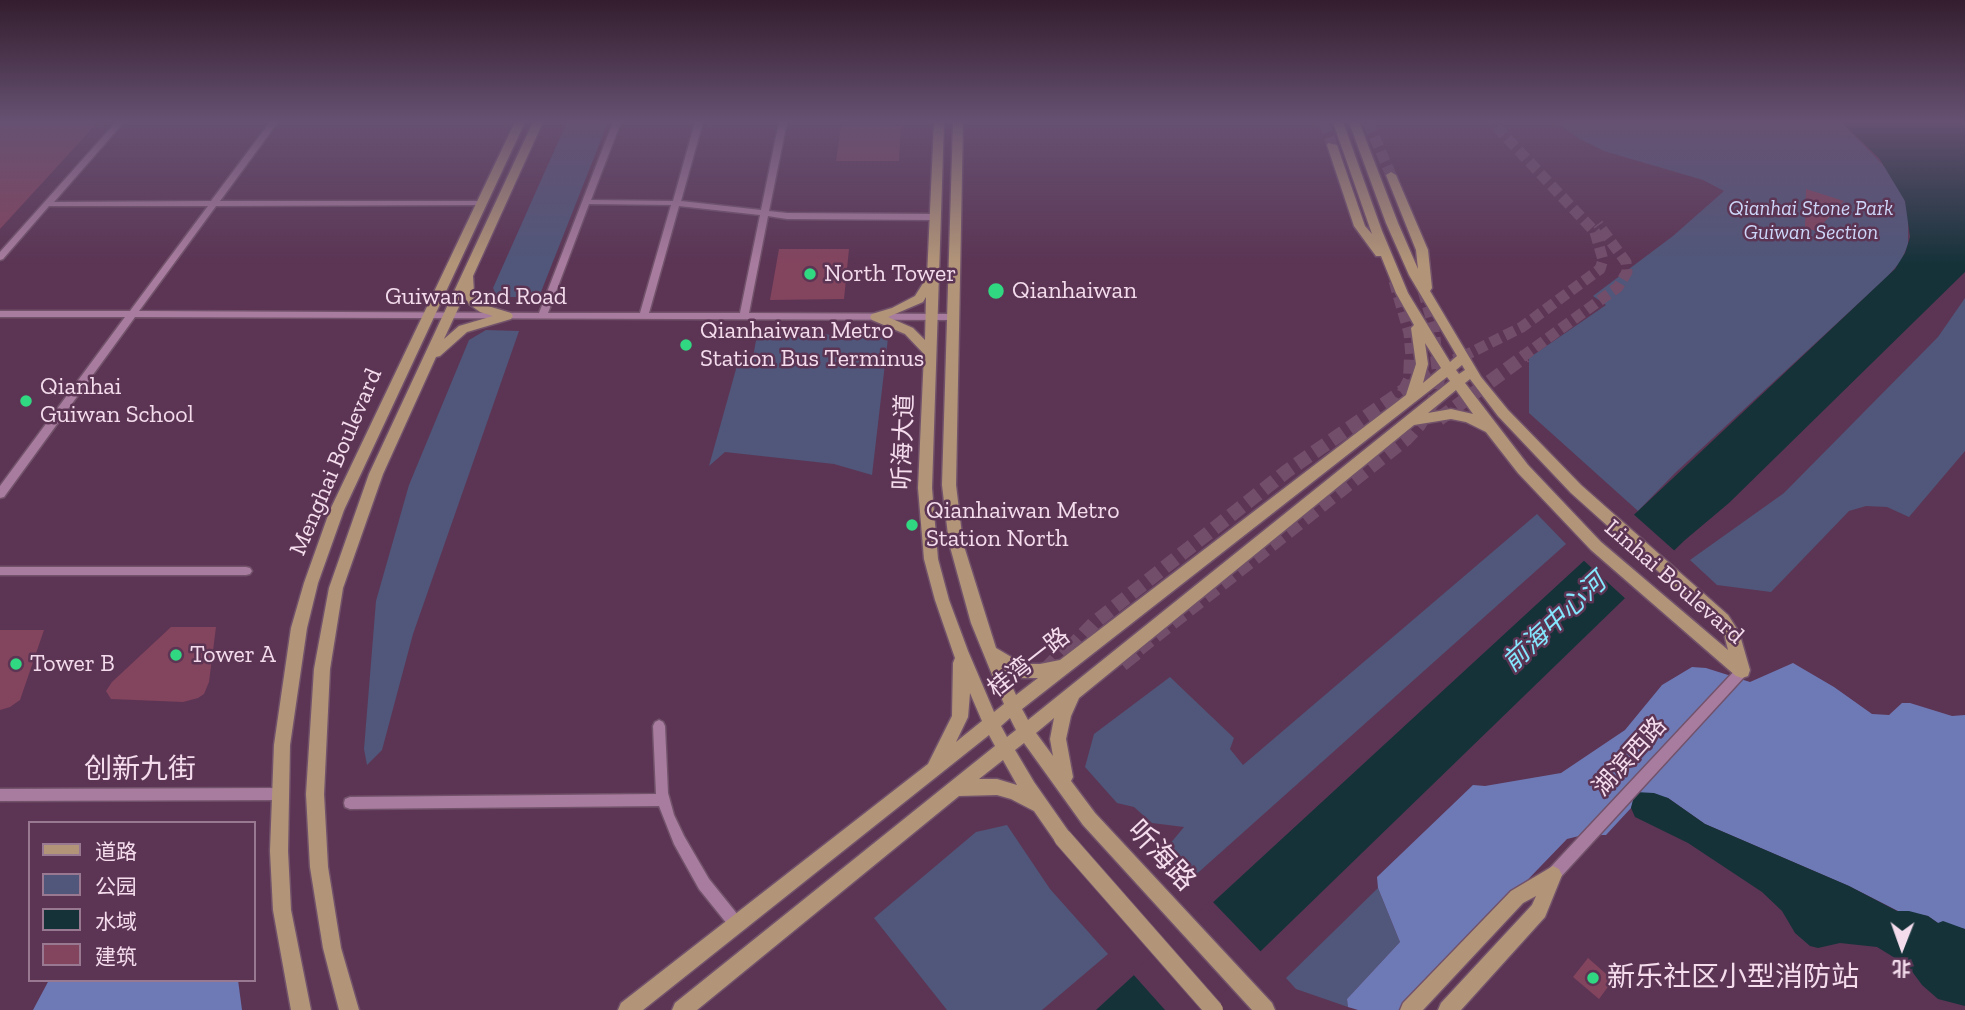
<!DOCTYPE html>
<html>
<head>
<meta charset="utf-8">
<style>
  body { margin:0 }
  #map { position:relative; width:1965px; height:1010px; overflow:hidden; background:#5c3554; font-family:"Zilla Slab","Noto Sans SC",serif }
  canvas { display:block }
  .legend { position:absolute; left:28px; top:821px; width:228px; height:161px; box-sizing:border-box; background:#5c3554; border:2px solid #997891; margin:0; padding:9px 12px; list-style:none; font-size:21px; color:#f4dced }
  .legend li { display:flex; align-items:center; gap:14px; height:35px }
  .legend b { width:35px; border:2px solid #997891 }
  .north { position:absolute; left:1867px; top:912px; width:70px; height:70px; -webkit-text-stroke:5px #5c3554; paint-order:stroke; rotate:181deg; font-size:19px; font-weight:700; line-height:28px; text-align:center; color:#f4dced }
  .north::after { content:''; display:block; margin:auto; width:24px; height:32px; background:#f4dced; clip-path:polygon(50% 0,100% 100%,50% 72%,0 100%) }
</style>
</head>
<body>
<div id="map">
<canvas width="1965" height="1010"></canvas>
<ul class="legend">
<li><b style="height:9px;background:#b29578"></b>道路</li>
<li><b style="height:19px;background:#50577a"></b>公园</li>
<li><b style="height:19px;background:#153239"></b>水域</li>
<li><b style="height:19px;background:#83445e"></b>建筑</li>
</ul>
<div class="north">北</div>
</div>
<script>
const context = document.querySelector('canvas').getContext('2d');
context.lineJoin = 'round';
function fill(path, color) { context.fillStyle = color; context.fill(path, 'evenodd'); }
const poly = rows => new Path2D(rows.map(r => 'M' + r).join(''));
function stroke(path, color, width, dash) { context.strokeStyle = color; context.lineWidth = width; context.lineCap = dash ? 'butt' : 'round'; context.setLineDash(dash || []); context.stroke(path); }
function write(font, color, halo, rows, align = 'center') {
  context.font = font + ' "Zilla Slab","Noto Sans SC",serif'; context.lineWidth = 5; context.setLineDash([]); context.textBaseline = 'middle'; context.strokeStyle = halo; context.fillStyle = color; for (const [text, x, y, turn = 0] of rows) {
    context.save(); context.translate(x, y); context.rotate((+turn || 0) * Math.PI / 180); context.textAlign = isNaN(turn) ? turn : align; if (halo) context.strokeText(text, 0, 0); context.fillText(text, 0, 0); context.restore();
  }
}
fill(poly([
  [567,122,608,122,539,297,497,297,493,288],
  [1556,122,1841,122,1886,168,1901,191,1908,210,1908,245,1901,261,1888,276,1675,473,1638,511,1529,413,1529,358,1606,305,1593,296,1673,236,1724,191,1703,180,1604,151,1578,138],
  [1965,298,1965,451,1909,517,1887,507,1866,506,1849,511,1771,592,1717,585,1690,560,1784,493,1938,337],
  [486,330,519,331,413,634,382,750,367,765,364,749,376,601,409,485,469,340],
  [758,330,807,331,843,337,872,335,888,338,872,475,834,464,725,452,709,466,738,362,752,362],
  [1537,514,1566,544,1191,879,1164,851,1184,827,1152,823,1134,807,1117,803,1085,767,1094,734,1170,677,1234,738,1230,749,1243,765],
  [1007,825,1050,889,1108,954,1042,1010,947,1010,874,918,976,832],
  [1378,888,1400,942,1347,999,1348,1007,1296,989,1286,978]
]), '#50577a');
fill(poly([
  [1793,663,1834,687,1872,714,1889,715,1902,703,1910,703,1952,716,1965,715,1965,929,1938,923,1928,916,1898,911,1849,886,1705,824,1668,798,1636,792,1631,808,1606,835,1583,835,1567,839,1402,1010,1358,1010,1348,1007,1347,999,1400,942,1378,888,1377,877,1473,785,1485,786,1561,773,1625,730,1662,685,1692,667,1706,668,1750,682],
  [49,980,238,980,242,1010,33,1010]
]), '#6e7ab6');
fill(poly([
  [1841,122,1965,122,1965,272,1729,503,1685,540,1200,1010,1096,1010,1638,511,1895,269,1905,253,1910,237,1905,201,1879,158],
  [1635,792,1654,793,1668,798,1705,824,1849,886,1897,911,1909,911,1928,916,1938,923,1943,921,1965,929,1965,1006,1938,999,1922,985,1908,966,1877,947,1840,943,1818,948,1810,946,1795,933,1782,911,1762,892,1688,843,1635,817,1631,808]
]), '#153239');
fill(poly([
  [1631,512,1677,553,1628,601,1581,558],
  [1211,900,1263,954,1205,1010,1165,1010,1132,973]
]), '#5c3554');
fill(poly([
  [0,122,98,122,0,229],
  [841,126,901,126,899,161,836,161],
  [1806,189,1844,201,1816,231,1805,228],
  [779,249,849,249,844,299,770,300],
  [171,627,216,627,209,682,204,694,198,698,183,702,111,699,106,691,112,682],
  [0,630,44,630,20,700,10,707,0,710],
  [1588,958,1613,980,1599,999,1573,977]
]), '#83445e');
stroke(poly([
  [1324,122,1332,145],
  [1368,122,1391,175],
  [1394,281,1409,333,1411,357],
  [1423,291,1434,328,1437,357],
  [1462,357,1522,327,1600,269,1603,260,1595,232,1492,122],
  [1522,357,1618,287,1627,272,1626,262,1598,224]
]), '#734e6b', 11, [11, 5]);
stroke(poly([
  [1394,412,1410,380,1411,356],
  [1439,419,1525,356],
  [1069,649,1094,623,1287,471,1425,376,1465,356],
  [1139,649,1406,439,1419,425,1435,398,1439,372,1437,356]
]), '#734e6b', 14, [14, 7]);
stroke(poly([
  [1121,663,1141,647],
  [1044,674,1070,647]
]), '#734e6b', 18, [18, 9]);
const minor = poly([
  [116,122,124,122,54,202,211,201,270,122,278,122,220,201,481,201,485,203,481,205,216,206,139,311,539,313,613,122,621,122,591,200,673,201,695,122,703,122,681,201,761,210,779,122,787,122,769,211,787,213,935,214,939,217,935,220,787,219,768,216,749,313,952,314,957,317,952,320,135,317,4,497,0,498,0,486,125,317,0,317,0,311,130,311,208,206,49,206,3,259,0,260,0,252,116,122],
  [589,204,671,205,640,313,548,313,589,204],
  [679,206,760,215,740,313,649,313,679,206],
  [0,567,246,567,250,568,252,571,250,574,246,575,0,575,0,567],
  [1742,666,1746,667,1748,671,1746,675,1558,880,1553,882,1548,880,1546,875,1548,870,1738,667,1742,666],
  [659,720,663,722,665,726,668,793,674,815,684,836,709,879,742,920,744,925,742,930,737,932,732,930,699,889,674,844,659,806,350,809,345,807,344,803,345,799,350,797,656,794,653,726,655,722,659,720],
  [281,788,286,790,287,794,286,798,281,800,0,801,0,789,281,788]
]);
const major = poly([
  [515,122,525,122,344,510,318,583,307,628,290,745,288,851,291,910,311,1010,291,1010,273,910,270,851,274,745,291,628,304,583,330,510,515,122],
  [533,122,543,122,473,276,474,293,477,298,488,306,511,313,513,316,511,319,467,332,440,356,436,357,383,474,343,588,330,669,324,794,328,867,341,948,359,1010,339,1010,323,948,310,867,306,794,314,669,329,588,369,474,533,122],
  [464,296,469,304,480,312,493,316,459,326,444,339,464,296],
  [934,122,944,122,932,488,938,559,949,600,968,651,994,712,1004,704,971,623,949,543,942,485,953,122,963,122,956,485,963,543,996,648,1023,664,1040,664,1060,660,1406,395,1416,364,1411,328,1414,325,1396,293,1381,256,1376,256,1354,226,1327,145,1328,143,1337,145,1365,226,1372,234,1333,122,1343,122,1382,231,1408,293,1450,362,1457,356,1409,275,1386,223,1349,122,1359,122,1398,223,1418,269,1416,250,1386,175,1391,172,1396,175,1428,250,1432,288,1430,291,1481,377,1508,410,1581,485,1728,615,1739,632,1750,670,1748,676,1742,678,1736,676,1591,550,1518,473,1486,432,1466,422,1451,419,1414,425,1079,698,1071,716,1066,739,1073,777,1071,781,1095,813,1272,1003,1275,1010,1252,1010,1083,825,1024,743,1015,750,1034,782,1069,832,1072,838,1069,844,1063,846,1057,844,1034,811,1011,799,997,795,959,796,697,1010,672,1010,675,1003,995,746,989,735,643,1010,618,1010,621,1003,928,764,952,716,953,663,955,658,935,600,924,559,918,488,924,354,905,334,872,320,870,317,872,314,892,308,915,296,927,277,934,122],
  [926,297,925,340,913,328,888,317,923,302,926,297],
  [1425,343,1441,368,1423,383,1428,364,1425,343],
  [1462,365,1465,370,1459,374,1456,370,1462,365],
  [1447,377,1450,381,1028,720,1022,709,1447,377],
  [1470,379,1498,416,1571,493,1718,625,1724,634,1728,650,1601,542,1528,465,1465,383,1470,379],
  [1456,390,1473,414,1451,409,1428,413,1456,390],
  [1005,671,1022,678,1038,678,1016,695,1005,671],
  [970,693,982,721,956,742,968,717,970,693],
  [1010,718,1016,730,1007,737,1001,726,1010,718],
  [1054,718,1050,739,1053,756,1036,733,1054,718],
  [1003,760,1017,785,997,779,979,779,1003,760],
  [1553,866,1559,869,1562,875,1545,917,1461,1010,1438,1010,1441,1003,1532,905,1536,896,1523,903,1423,1010,1400,1010,1403,1003,1511,891,1553,866]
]);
stroke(minor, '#72526b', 3);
stroke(major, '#72526b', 3);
fill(minor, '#a87c9e');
fill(major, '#b29578');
const majorBridge = poly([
  [1063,838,1214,1010]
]);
stroke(majorBridge, '#72526b', 20, []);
stroke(majorBridge, '#b29578', 18);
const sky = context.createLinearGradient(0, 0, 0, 264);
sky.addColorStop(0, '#331d2e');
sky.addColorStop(0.46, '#665172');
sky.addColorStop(1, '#66517200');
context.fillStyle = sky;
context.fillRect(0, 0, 1965, 264);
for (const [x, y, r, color] of [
  [810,274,7,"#31d882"],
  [996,291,9,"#31d882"],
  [686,345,7,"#31d882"],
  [26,401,7,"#31d882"],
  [912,525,7,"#31d882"],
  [176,655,7,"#31d882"],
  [16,664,7,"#31d882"],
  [1593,978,7,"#31d882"]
]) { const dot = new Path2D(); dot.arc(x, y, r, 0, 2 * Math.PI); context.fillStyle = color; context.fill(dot); stroke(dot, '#5c3554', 2.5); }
write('italic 21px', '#ced7f9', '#5c3554', [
  ["Qianhai Stone Park",1811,209],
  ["Guiwan Section",1811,233]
]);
write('24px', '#f4dced', '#5c3554', [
  ["North Tower",824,274],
  ["Qianhaiwan",1012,291],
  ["Qianhaiwan Metro",700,331],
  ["Station Bus Terminus",700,359],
  ["Qianhai",40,387],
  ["Guiwan School",40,415],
  ["Qianhaiwan Metro",926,511],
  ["Station North",926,539],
  ["Tower A",190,655],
  ["Tower B",30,664]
], 'left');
write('24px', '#f4dced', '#5c3554', [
  ["Guiwan 2nd Road",476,297],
  ["听海大道",904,442,-88],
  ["Menghai Boulevard",336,462,-67],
  ["Linhai Boulevard",1674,582,41],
  ["桂湾一路",1029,663,-38],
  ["湖滨西路",1630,757,-48]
]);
write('italic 26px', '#84e7fe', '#5c3554', [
  ["前海中心河",1555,623,-43]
]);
write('28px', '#f4dced', '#5c3554', [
  ["创新九街",140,770],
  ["听海路",1161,856,47]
]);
write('28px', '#f4dced', '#5c3554', [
  ["新乐社区小型消防站",1607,978]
], 'left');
</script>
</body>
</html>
